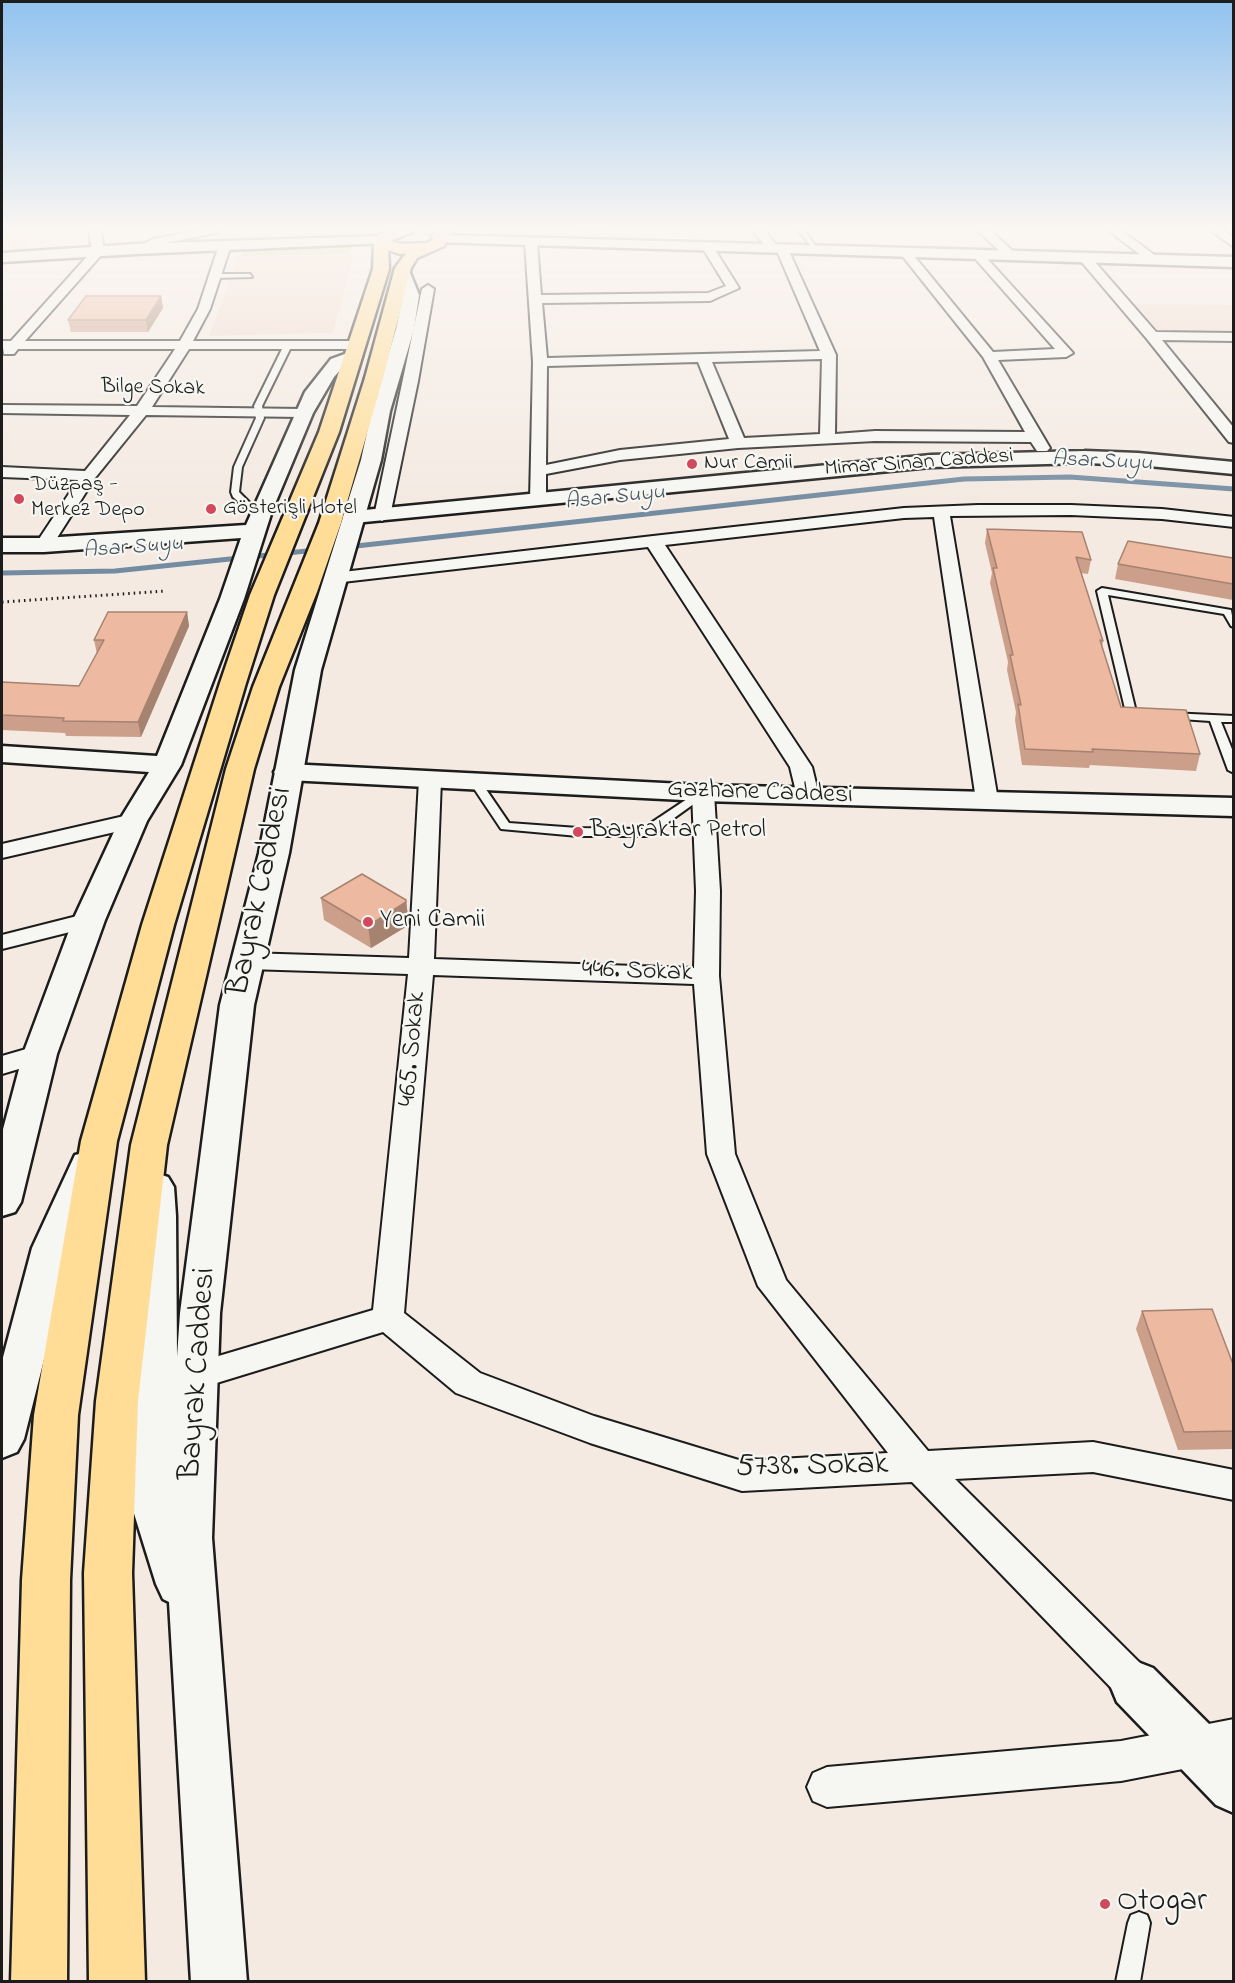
<!DOCTYPE html>
<html>
<head>
<meta charset="utf-8">
<style>
  body { margin:0 }
  #map { position:relative; width:1235px; height:1983px; overflow:hidden; background:#f4eae2; font-family:"Indie Flower",sans-serif }
  canvas { display:block }
  .frame { position:absolute; inset:0; border:3px solid #1c1c1c; pointer-events:none }
</style>
</head>
<body>
<div id="map">
<canvas width="1235" height="1983"></canvas>
<div class="frame"></div>
</div>
<script>
const context = document.querySelector('canvas').getContext('2d');
context.lineJoin = 'round';
function fill(path, color) { context.fillStyle = color; context.fill(path, 'evenodd'); }
const poly = rows => new Path2D(rows.map(r => 'M' + r).join(''));
function stroke(path, color, width, dash) { context.strokeStyle = color; context.lineWidth = width; context.lineCap = dash ? 'butt' : 'round'; context.setLineDash(dash || []); context.stroke(path); }
function write(font, color, halo, rows, align = 'center') {
  context.font = font + ' "Indie Flower",sans-serif'; context.lineWidth = 4.5; context.setLineDash([]); context.textBaseline = 'middle'; context.strokeStyle = halo; context.fillStyle = color; for (const [text, x, y, turn = 0] of rows) {
    context.save(); context.translate(x, y); context.rotate((+turn || 0) * Math.PI / 180); context.textAlign = isNaN(turn) ? turn : align; if (halo) context.strokeText(text, 0, 0); context.fillText(text, 0, 0); context.restore();
  }
}
fill(poly([
  [4,230,23,230,30,251,13,251],
  [354,255,333,333,209,336,238,257],
  [1134,304,1233,305,1233,334,1158,332]
]), '#f2dbce');
fill(poly([
  [352,246,349,254,242,256,245,249]
]), '#c4de95');
stroke(poly([
  [347,547,964,479,1070,477,1234,489],
  [2,573,115,571,316,550]
]), '#748ca1', 5);
const service = poly([
  [798,230,804,230,819,251,815,251,798,230],
  [250,274,252,277,215,278,212,276,215,274,250,274],
  [285,343,292,345,262,406,264,418,242,467,239,492,250,503,264,509,265,511,261,514,244,507,233,497,231,492,234,467,256,418,254,406,285,343],
  [1102,588,1231,610,1234,627,1231,626,1224,614,1108,595,1136,712,1143,715,1138,718,1127,717,1097,591,1102,588],
  [1170,713,1234,716,1234,722,1221,722,1234,754,1234,773,1228,770,1210,721,1166,718,1165,716,1170,713],
  [475,778,479,779,509,823,578,828,642,829,699,791,707,791,709,793,649,836,578,836,501,829,469,781,475,778],
  [1139,1912,1147,1915,1150,1923,1140,1982,1116,1982,1128,1923,1131,1915,1139,1912]
]);
const minor = poly([
  [89,230,101,230,104,252,25,341,180,341,198,309,219,245,225,242,231,245,210,309,193,341,356,341,363,345,356,349,189,349,152,407,303,409,310,413,303,417,146,415,95,478,50,549,44,550,38,549,35,545,78,480,2,477,2,467,85,471,130,415,2,413,2,405,137,406,175,349,18,349,14,354,4,354,2,341,11,341,92,251,89,230],
  [197,230,221,230,215,233,161,244,136,252,130,249,154,239,197,230],
  [752,230,764,230,778,247,782,246,788,249,836,355,835,434,875,431,1025,432,983,357,900,253,906,249,910,251,993,352,1055,349,972,255,974,253,982,253,1073,353,1066,357,998,360,1050,448,1047,451,1037,451,1031,442,875,441,738,448,620,460,546,474,546,500,538,505,532,503,530,500,533,362,525,243,527,241,531,240,537,243,541,295,708,293,726,286,702,247,708,244,712,245,739,288,710,301,542,303,547,358,820,351,777,251,769,251,752,230],
  [822,359,820,434,744,438,712,362,822,359],
  [698,362,729,439,620,450,546,465,547,366,698,362],
  [977,230,990,230,1018,256,1016,259,1008,259,977,230],
  [1108,230,1121,230,1161,260,1155,264,1151,263,1108,230],
  [1210,230,1223,230,1234,238,1234,247,1210,230],
  [1084,253,1088,254,1156,332,1234,333,1234,341,1162,340,1234,428,1234,443,1229,442,1147,339,1080,260,1080,254,1084,253],
  [428,285,434,289,418,381,390,516,382,521,374,516,422,289,428,285],
  [978,505,1071,505,1162,509,1234,517,1234,527,1162,519,1071,515,950,516,998,800,995,805,987,807,979,805,976,800,934,517,904,518,665,545,812,767,819,796,816,801,808,803,800,801,797,796,790,767,648,547,334,583,328,582,325,578,328,574,334,573,653,536,904,508,978,505],
  [430,774,438,775,441,780,434,959,694,968,696,891,692,793,695,788,703,786,711,788,714,793,720,891,719,976,735,1154,786,1280,928,1451,1093,1442,1234,1470,1234,1500,1093,1472,955,1479,1149,1672,1154,1685,1149,1698,1135,1704,1121,1698,912,1482,742,1491,590,1443,456,1393,383,1332,197,1389,185,1386,181,1376,185,1366,373,1310,408,974,248,969,239,967,236,961,239,955,248,953,409,958,419,780,422,775,430,774],
  [433,975,694,984,707,1154,758,1286,888,1453,742,1461,594,1416,480,1373,404,1313,433,975],
  [133,814,141,816,144,821,141,826,2,858,2,844,133,814],
  [89,913,98,915,101,920,98,925,2,949,2,935,89,913],
  [40,1045,49,1048,53,1054,49,1060,2,1074,2,1056,40,1045],
  [1234,1719,1234,1759,1121,1781,827,1807,813,1801,807,1787,813,1773,827,1767,1121,1741,1234,1719]
]);
const tertiary = poly([
  [1085,451,1138,453,1234,462,1234,474,1138,465,1085,463,931,467,354,523,346,522,343,517,346,512,354,511,931,455,1085,451],
  [288,764,703,785,1234,798,1234,816,703,801,288,780,278,778,274,772,278,766,288,764]
]);
const secondary = poly([
  [441,235,1234,257,1234,267,436,242,434,239,436,236,441,235],
  [381,236,386,237,388,240,386,243,136,254,2,262,2,253,136,244,381,236],
  [402,268,410,273,419,295,414,329,390,411,381,460,321,670,289,853,254,1005,220,1313,212,1538,247,1982,191,1982,169,1602,163,1599,156,1584,132,1507,138,1216,136,1187,142,1177,155,1173,168,1177,174,1187,176,1216,177,1357,180,1313,220,1005,259,853,295,670,361,460,371,414,365,378,368,374,374,373,382,377,396,329,403,295,394,273,402,268],
  [353,351,359,352,362,356,359,360,343,367,334,377,313,413,272,511,244,599,181,765,147,821,105,920,57,1054,21,1202,15,1212,2,1216,2,1133,23,1054,73,920,119,821,149,772,2,762,2,746,157,756,220,599,241,538,44,552,2,552,2,538,44,538,246,525,305,392,331,359,353,351],
  [88,1152,101,1155,107,1165,72,1248,24,1439,17,1452,2,1458,2,1361,32,1248,75,1155,88,1152],
  [1135,1661,1153,1668,1234,1749,1234,1813,1216,1805,1117,1702,1110,1685,1117,1668,1135,1661]
]);
const primary = poly([
  [391,230,413,230,411,233,390,241,401,244,427,243,433,240,431,236,438,230,455,230,447,237,448,239,444,246,435,250,400,254,376,246,374,243,380,234,391,230]
]);
const motorway = poly([
  [381,239,388,243,389,269,339,432,274,595,246,683,174,925,117,1141,78,1415,70,1580,67,1982,11,1982,22,1580,34,1415,81,1141,142,925,220,683,250,595,319,432,373,269,374,243,381,239],
  [430,242,435,244,438,247,435,250,417,258,411,268,383,378,341,523,317,592,279,687,254,769,167,1145,138,1401,132,1573,145,1982,89,1982,84,1573,96,1401,131,1145,226,769,253,687,319,523,365,378,395,268,407,252,430,242]
]);
stroke(service, '#1c1c1c', 4);
stroke(minor, '#1c1c1c', 4);
stroke(tertiary, '#1c1c1c', 5);
stroke(secondary, '#1c1c1c', 5);
stroke(primary, '#1c1c1c', 5);
stroke(motorway, '#1c1c1c', 5);
stroke(poly([
  [2,602,166,591]
]), '#1c1c1c', 3, [1.5, 4]);
fill(service, '#f6f6f2');
fill(minor, '#f6f6f2');
fill(tertiary, '#f6f6f2');
fill(secondary, '#f6f6f2');
fill(primary, '#ffdd96');
fill(motorway, '#ffdd96');
fill(poly([
  [575,230,645,230,576,233],
  [161,296,163,308,148,332,71,332,68,320],
  [987,529,1091,560,1088,574,1081,573,1103,641,1102,647,1121,707,1200,754,1196,771,1090,765,1089,768,1022,765,1015,720,1016,712,1007,670,1008,662,990,583,992,573,985,543],
  [1233,558,1233,600,1115,579,1118,564],
  [187,612,189,626,141,737,66,736,65,733,2,730,2,682,79,686,97,654,94,640],
  [321,898,406,900,409,925,371,948,324,920],
  [1142,1311,1233,1364,1233,1449,1178,1450,1136,1329]
]), '#cc9f8a');
fill(poly([
  [161,296,163,308,148,332,146,320],
  [187,612,189,626,141,737,138,722],
  [406,900,409,925,371,948,368,926]
]), '#a68270');
const building = poly([
  [86,296,161,296,146,320,68,320,86,296],
  [987,529,1082,532,1091,560,1076,557,1103,641,1100,640,1121,707,1186,710,1200,754,1092,749,1093,752,1025,749,1018,704,1021,705,1010,655,1013,655,993,568,997,568,987,529],
  [1128,541,1233,558,1233,584,1118,564,1128,541],
  [108,612,187,612,138,722,63,721,64,718,2,715,2,682,79,686,104,640,94,640,108,612],
  [362,874,406,900,406,902,368,926,321,898,362,874],
  [1212,1309,1233,1364,1233,1431,1184,1432,1142,1311,1212,1309]
]);
fill(building, '#edb9a0');
stroke(building, '#a68270', 1.5);
const sky = context.createLinearGradient(0, 0, 0, 508);
sky.addColorStop(0, '#91c2ef');
sky.addColorStop(0.45, '#faf6f2');
sky.addColorStop(1, '#faf6f200');
context.fillStyle = sky;
context.fillRect(0, 0, 1235, 508);
for (const [x, y, r, color] of [
  [692,464,6,"#d1495b"],
  [19,499,6,"#d1495b"],
  [211,509,6,"#d1495b"],
  [578,832,6,"#d1495b"],
  [368,922,6,"#d1495b"],
  [1105,1904,6,"#d1495b"]
]) { const dot = new Path2D(); dot.arc(x, y, r, 0, 2 * Math.PI); context.fillStyle = color; context.fill(dot); stroke(dot, '#f6f6f2', 2); }
write('22px', '#1c1c1c', '#f6f6f2', [
  ["Bilge Sokak",153,389,1],
  ["Mimar Sinan Caddesi",919,464,-4]
]);
write('italic 22px', '#48545e', '#f6f6f2', [
  ["Asar Suyu",1102,463,3],
  ["Asar Suyu",615,499,-6],
  ["Asar Suyu",133,549,-4]
]);
write('22px', '#1c1c1c', '#f6f6f2', [
  ["Nur Camii",704,464],
  ["Düzpaş -",31,486],
  ["Merkez Depo",31,511],
  ["Gösterişli Hotel",223,509]
], 'left');
write('26px', '#1c1c1c', '#f6f6f2', [
  ["Gazhane Caddesi",760,794,2],
  ["446. Sokak",637,973,2],
  ["465. Sokak",414,1049,-85]
]);
write('26px', '#1c1c1c', '#f6f6f2', [
  ["Bayraktar Petrol",590,832],
  ["Yeni Camii",380,922]
], 'left');
write('32px', '#1c1c1c', '#f6f6f2', [
  ["Bayrak Caddesi",262,892,-78],
  ["Bayrak Caddesi",200,1374,-86],
  ["5738. Sokak",812,1468,-1]
]);
write('32px', '#1c1c1c', '#f6f6f2', [
  ["Otogar",1117,1904]
], 'left');
</script>
</body>
</html>
